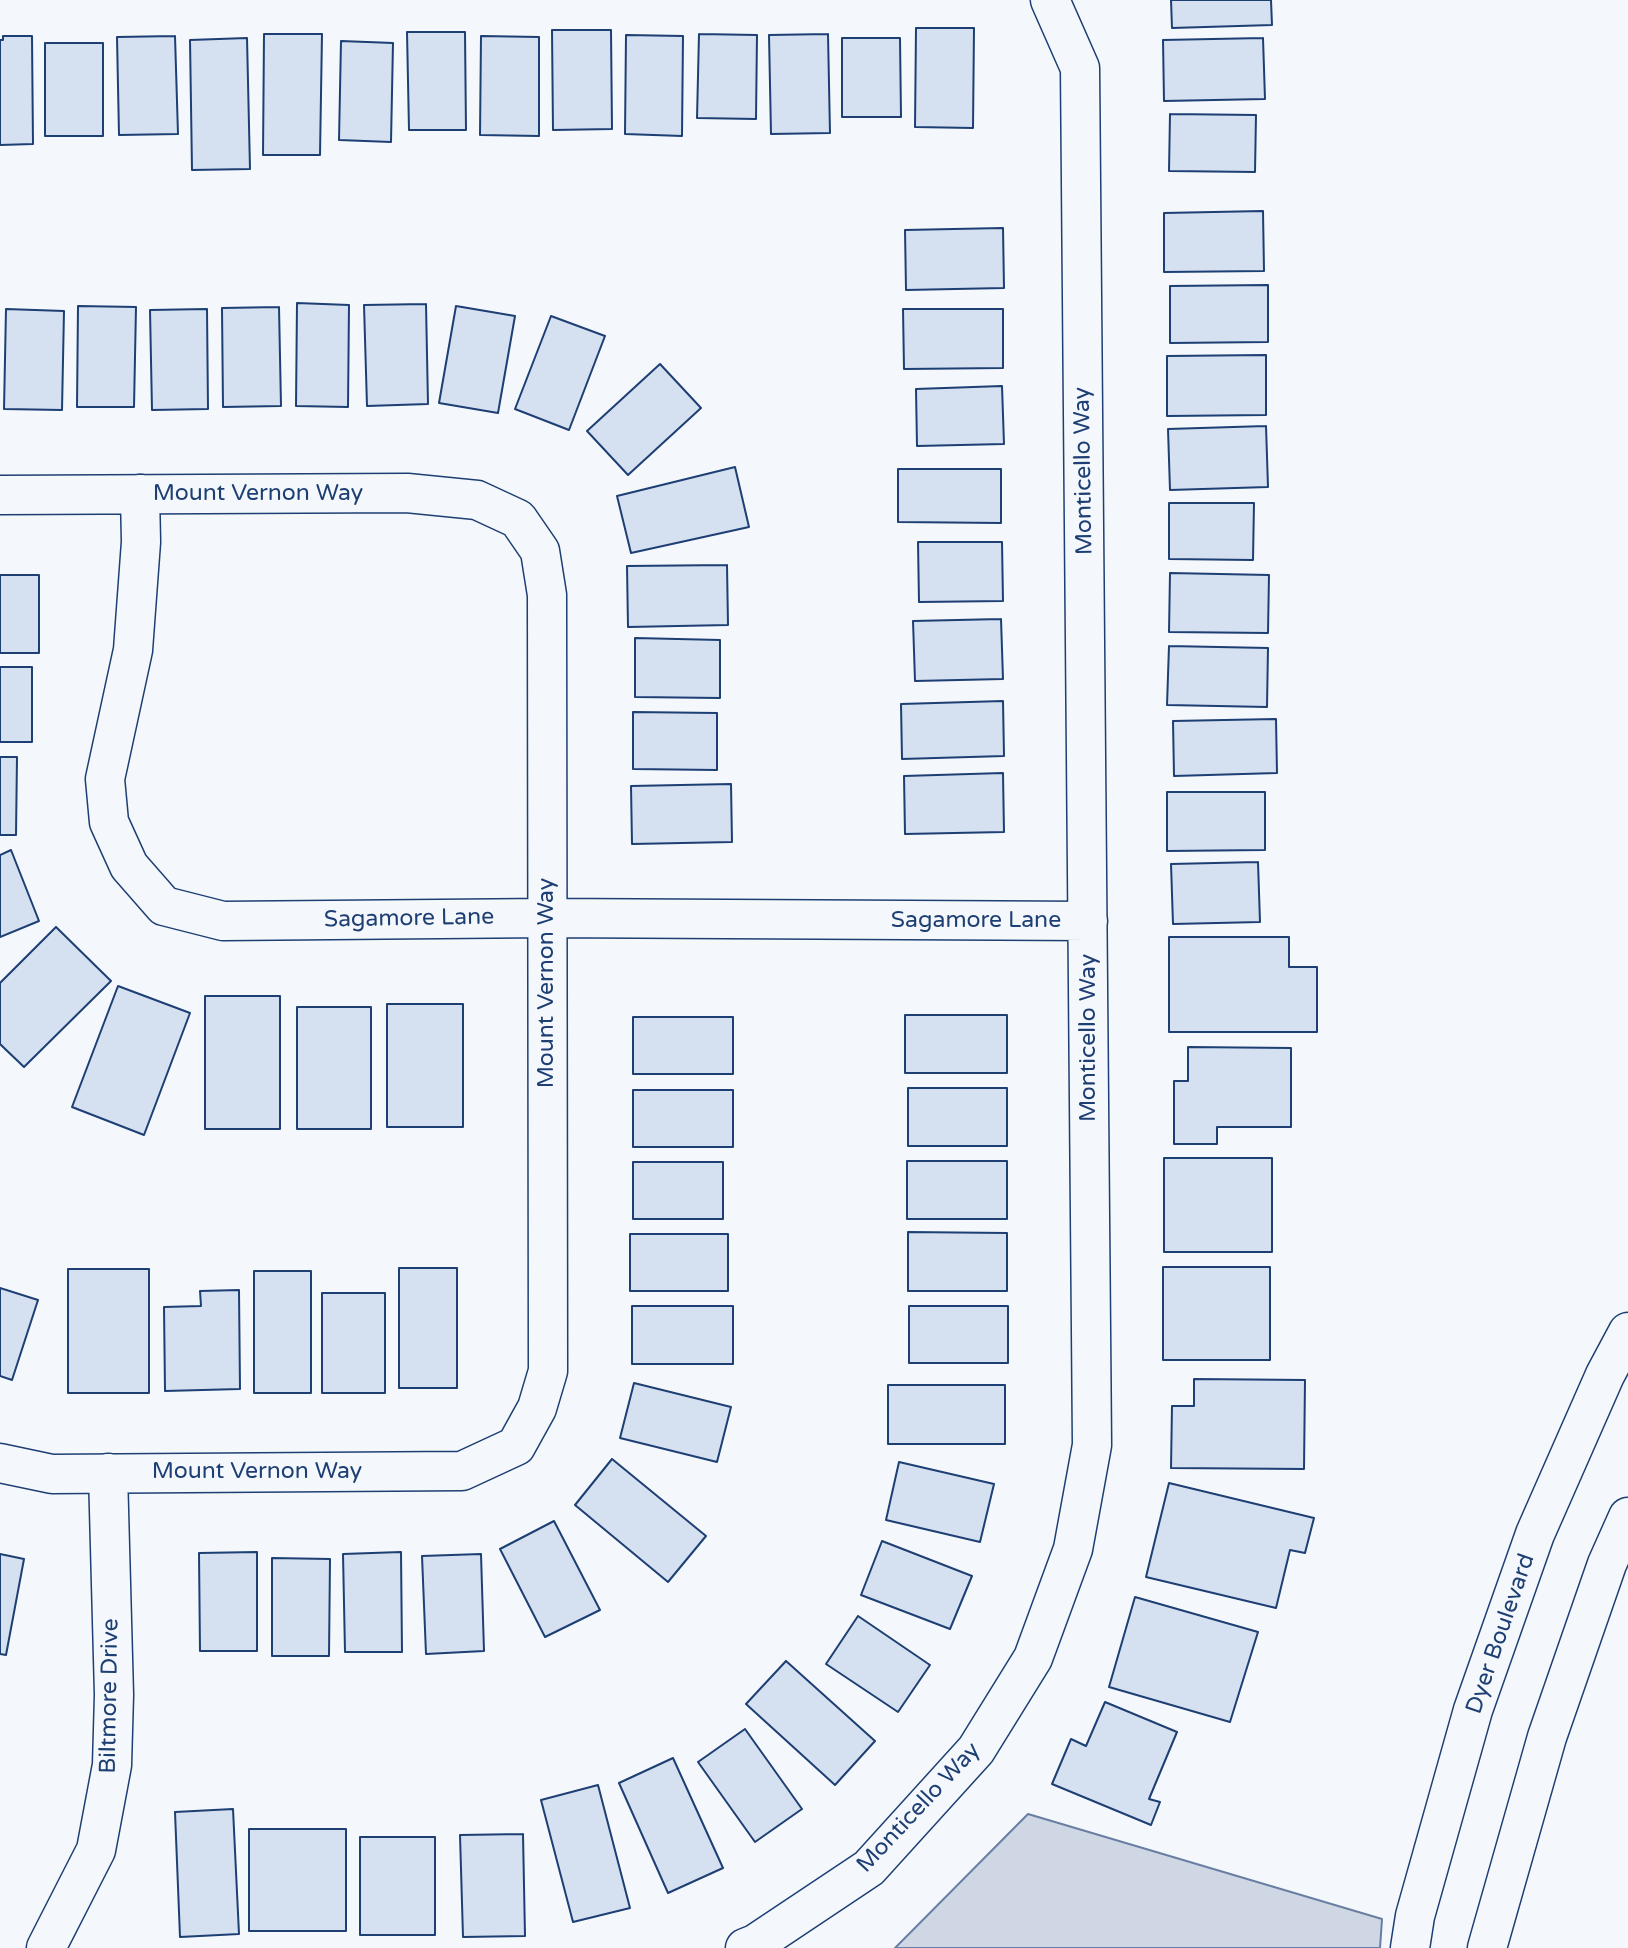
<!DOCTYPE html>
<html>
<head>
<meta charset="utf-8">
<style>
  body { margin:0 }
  canvas { display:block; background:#f4f7fb }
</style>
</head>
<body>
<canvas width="1628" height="1948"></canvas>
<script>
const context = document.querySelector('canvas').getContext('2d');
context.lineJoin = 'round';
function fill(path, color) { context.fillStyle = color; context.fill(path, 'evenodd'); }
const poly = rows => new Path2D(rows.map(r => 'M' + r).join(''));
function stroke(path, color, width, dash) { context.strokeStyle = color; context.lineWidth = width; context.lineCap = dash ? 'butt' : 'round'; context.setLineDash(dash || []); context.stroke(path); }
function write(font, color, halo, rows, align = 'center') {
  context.font = font + ' "Varela Round",sans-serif'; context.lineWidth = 5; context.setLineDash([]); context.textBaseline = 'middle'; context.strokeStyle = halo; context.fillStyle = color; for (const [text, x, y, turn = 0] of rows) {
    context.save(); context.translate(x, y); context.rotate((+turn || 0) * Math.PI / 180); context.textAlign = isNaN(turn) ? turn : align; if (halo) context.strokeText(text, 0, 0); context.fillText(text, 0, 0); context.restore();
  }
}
const water = poly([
  [1028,1814,1382,1919,1380,1948,895,1948,1028,1814]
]);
fill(water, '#cfd7e4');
stroke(water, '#687fa3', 2);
const building = poly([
  [1171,0,1271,0,1272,25,1172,28,1171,0],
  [916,28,974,28,973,128,915,127,916,28],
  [552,30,611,30,612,129,553,130,552,30],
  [407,32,465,32,466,130,409,130,407,32],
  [264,34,322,34,320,155,263,155,264,34],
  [699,34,757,35,756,119,697,118,699,34],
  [828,34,830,133,771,134,769,35,828,34],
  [626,35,683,36,682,136,625,134,626,35],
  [3,36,32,36,33,144,0,145,0,40,3,40,3,36],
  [175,36,178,134,119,135,117,37,175,36],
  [481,36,539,37,539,136,480,135,481,36],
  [247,38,250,169,192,170,190,40,247,38],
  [842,38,900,38,901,117,842,117,842,38],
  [1263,38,1265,99,1164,101,1163,40,1263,38],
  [341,41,393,43,391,142,339,140,341,41],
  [45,43,103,43,103,136,45,136,45,43],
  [1170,114,1256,115,1255,172,1169,171,1170,114],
  [1263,211,1264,271,1164,272,1164,213,1263,211],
  [1003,228,1004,288,906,290,905,230,1003,228],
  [1268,285,1268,342,1170,343,1170,286,1268,285],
  [297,303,349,305,348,407,296,406,297,303],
  [426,304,428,404,367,406,364,305,426,304],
  [78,306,136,307,134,407,77,407,78,306],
  [456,306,515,316,498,413,439,403,456,306],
  [279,307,281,406,223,407,222,308,279,307],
  [6,309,64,311,62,410,4,409,6,309],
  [207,309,208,409,152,410,150,310,207,309],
  [903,309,1003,309,1003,368,904,369,903,309],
  [551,316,605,336,569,430,515,409,551,316],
  [1266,355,1266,415,1167,416,1167,356,1266,355],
  [660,364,701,408,628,475,587,431,660,364],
  [1002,386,1004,444,917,446,916,389,1002,386],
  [1266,426,1268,487,1170,490,1168,429,1266,426],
  [735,467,749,527,631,553,617,496,735,467],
  [898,469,1001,469,1001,523,898,522,898,469],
  [1169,503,1254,503,1253,560,1169,559,1169,503],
  [918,542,1002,542,1003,601,919,602,918,542],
  [727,565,728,625,628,627,627,566,727,565],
  [1170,573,1269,575,1268,633,1169,632,1170,573],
  [0,575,39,575,39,653,0,653,0,575],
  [1001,619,1003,679,915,681,913,621,1001,619],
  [635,638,720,640,720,698,635,697,635,638],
  [1169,646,1268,648,1267,707,1167,705,1169,646],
  [0,667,32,667,32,742,0,742,0,667],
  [1003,701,1004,756,902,759,901,704,1003,701],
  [633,712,717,713,717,770,633,769,633,712],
  [1276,719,1277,773,1174,776,1173,721,1276,719],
  [0,757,17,757,16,835,0,835,0,757],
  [1003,773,1004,832,905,834,904,776,1003,773],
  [731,784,732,842,632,844,631,786,731,784],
  [1167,792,1265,792,1265,850,1167,851,1167,792],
  [11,850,39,921,0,937,0,855,11,850],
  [1258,862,1260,922,1173,924,1171,864,1258,862],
  [56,927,111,981,24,1067,0,1044,0,983,56,927],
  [1169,937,1289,937,1289,967,1317,967,1317,1032,1169,1032,1169,937],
  [118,986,190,1013,144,1135,72,1107,118,986],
  [205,996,280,996,280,1129,205,1129,205,996],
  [387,1004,463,1004,463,1127,387,1127,387,1004],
  [297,1007,371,1007,371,1129,297,1129,297,1007],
  [905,1015,1007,1015,1007,1073,905,1073,905,1015],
  [633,1017,733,1017,733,1074,633,1074,633,1017],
  [1188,1047,1291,1048,1291,1127,1217,1127,1217,1144,1174,1144,1174,1081,1188,1081,1188,1047],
  [908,1088,1007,1088,1007,1146,908,1146,908,1088],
  [633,1090,733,1090,733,1147,633,1147,633,1090],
  [1164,1158,1272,1158,1272,1252,1164,1252,1164,1158],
  [907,1161,1007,1161,1007,1219,907,1219,907,1161],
  [633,1162,723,1162,723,1219,633,1219,633,1162],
  [908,1232,1007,1233,1007,1291,908,1291,908,1232],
  [630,1234,728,1234,728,1291,630,1291,630,1234],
  [1163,1267,1270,1267,1270,1360,1163,1360,1163,1267],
  [399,1268,457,1268,457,1388,399,1388,399,1268],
  [68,1269,149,1269,149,1393,68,1393,68,1269],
  [254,1271,311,1271,311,1393,254,1393,254,1271],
  [0,1288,38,1300,12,1380,0,1376,0,1288],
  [239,1290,240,1389,165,1391,164,1307,201,1306,200,1291,239,1290],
  [322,1293,385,1293,385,1393,322,1393,322,1293],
  [632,1306,733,1306,733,1364,632,1364,632,1306],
  [909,1306,1008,1306,1008,1363,909,1363,909,1306],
  [1194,1379,1305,1380,1304,1469,1171,1468,1172,1406,1194,1406,1194,1379],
  [634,1383,731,1407,717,1462,620,1438,634,1383],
  [888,1385,1005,1385,1005,1444,888,1444,888,1385],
  [612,1459,706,1536,668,1582,575,1505,612,1459],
  [899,1462,994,1484,980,1542,886,1520,899,1462],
  [1169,1483,1314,1518,1305,1553,1290,1550,1276,1608,1146,1577,1169,1483],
  [554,1521,600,1610,545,1637,500,1549,554,1521],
  [882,1541,972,1576,950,1629,861,1595,882,1541],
  [257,1552,257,1651,200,1651,199,1553,257,1552],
  [401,1552,402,1652,345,1652,343,1554,401,1552],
  [0,1554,24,1559,6,1655,0,1654,0,1554],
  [481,1554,484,1651,426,1654,422,1556,481,1554],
  [272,1558,330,1559,329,1656,272,1656,272,1558],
  [1135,1597,1258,1632,1230,1722,1109,1687,1135,1597],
  [858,1616,930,1665,898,1712,826,1664,858,1616],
  [786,1661,875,1741,835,1785,746,1704,786,1661],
  [1105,1702,1177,1732,1149,1799,1160,1802,1151,1825,1052,1784,1071,1739,1086,1746,1105,1702],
  [745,1729,802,1809,755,1842,698,1762,745,1729],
  [673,1758,723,1868,668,1893,619,1783,673,1758],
  [598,1785,630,1908,573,1922,541,1800,598,1785],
  [233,1809,239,1934,180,1937,175,1812,233,1809],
  [249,1829,346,1829,346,1931,249,1931,249,1829],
  [523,1834,525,1936,463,1937,460,1835,523,1834],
  [360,1837,435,1837,435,1935,360,1935,360,1837]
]);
fill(building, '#d5e0f0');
stroke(building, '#1d3f73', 2);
const minor = poly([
  [140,494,141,542,133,650,105,779,109,822,129,866,164,906,223,921,547,918,1088,921],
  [0,495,407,493,477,500,518,519,540,551,547,595,548,1371,537,1408,516,1446,462,1471,52,1474,0,1463],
  [46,1948,96,1850,112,1765,114,1695,108,1473],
  [745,1948,755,1944,869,1868,976,1750,1033,1658,1073,1549,1092,1445,1080,68,1050,0]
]);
const major = poly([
  [1410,1948,1415,1916,1473,1710,1535,1534,1605,1375,1628,1332],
  [1487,1948,1547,1737,1607,1564,1628,1517]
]);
stroke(minor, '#1d3f73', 41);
stroke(major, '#1d3f73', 41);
stroke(minor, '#f4f7fb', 38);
stroke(major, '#f4f7fb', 38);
write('23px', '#1d3f73', '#f4f7fb', [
  ["Monticello Way",1084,471,-91],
  ["Mount Vernon Way",258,494],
  ["Sagamore Lane",409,919,-1],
  ["Sagamore Lane",976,921],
  ["Mount Vernon Way",547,983,-90],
  ["Monticello Way",1089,1038,-90],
  ["Mount Vernon Way",257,1472],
  ["Dyer Boulevard",1501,1634,-71],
  ["Biltmore Drive",110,1696,-89],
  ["Monticello Way",919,1808,-47]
]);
</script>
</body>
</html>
